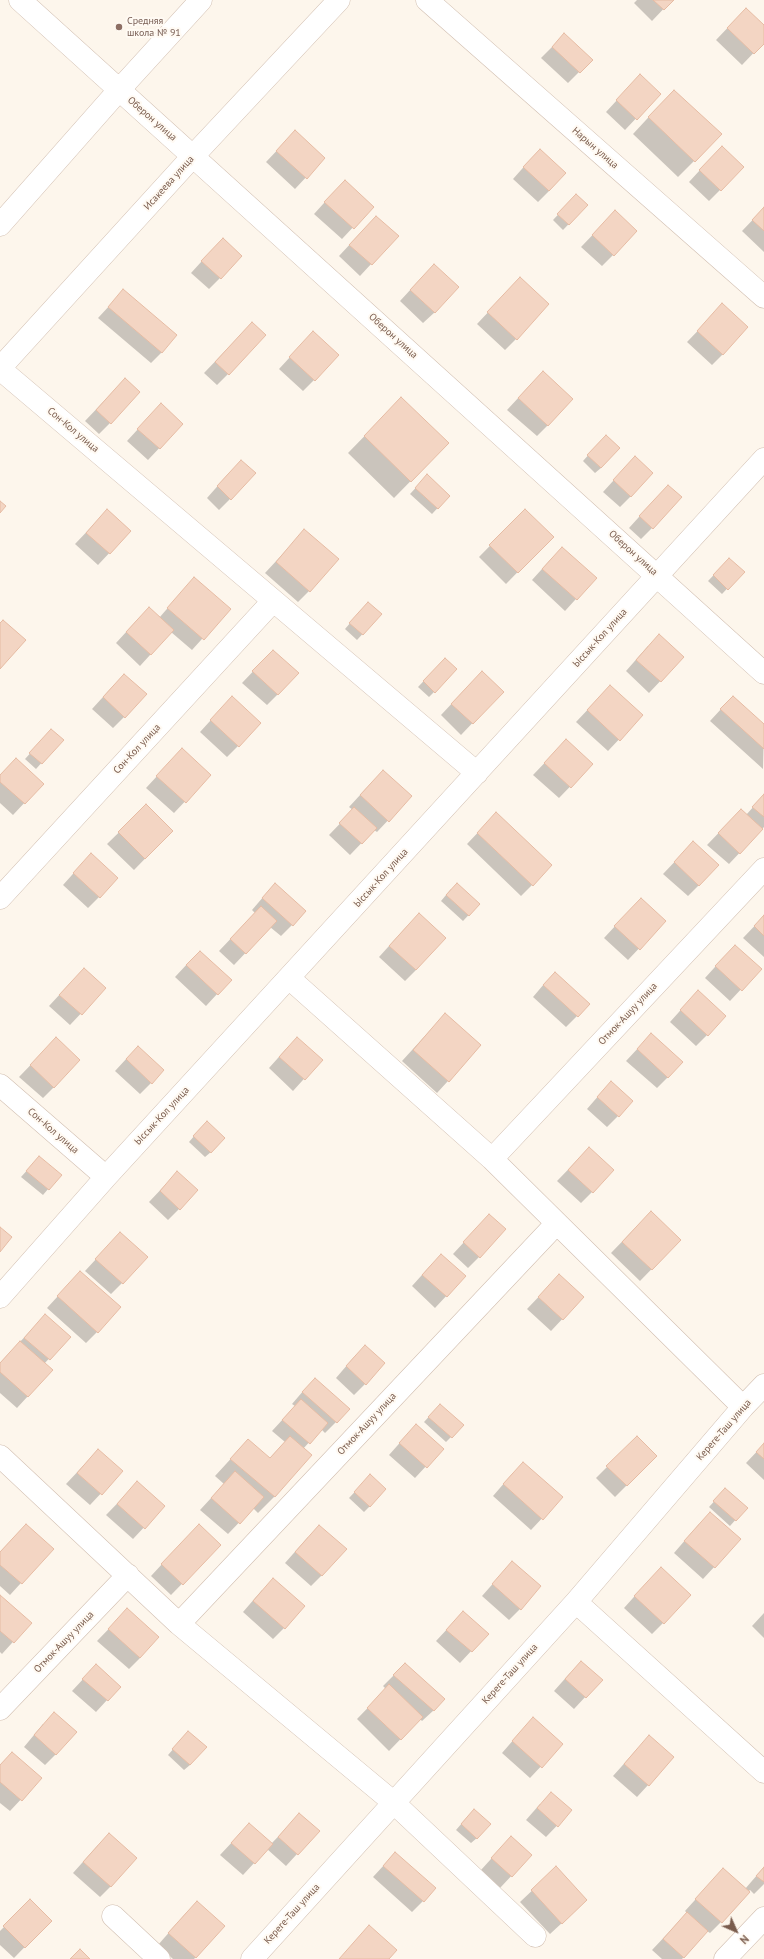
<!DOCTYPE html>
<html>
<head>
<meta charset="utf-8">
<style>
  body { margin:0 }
  #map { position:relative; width:764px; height:1959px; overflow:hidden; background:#fdf6ec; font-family:"PT Sans",sans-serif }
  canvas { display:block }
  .north { position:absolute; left:716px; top:1911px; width:40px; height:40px; -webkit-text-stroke:3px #fffaf3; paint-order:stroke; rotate:135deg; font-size:11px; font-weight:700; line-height:16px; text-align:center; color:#7a5c4d }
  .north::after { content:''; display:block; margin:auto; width:14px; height:18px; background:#7a5c4d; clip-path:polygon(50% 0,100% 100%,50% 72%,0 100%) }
</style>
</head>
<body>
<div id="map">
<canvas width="764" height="1959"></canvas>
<div class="north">N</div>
</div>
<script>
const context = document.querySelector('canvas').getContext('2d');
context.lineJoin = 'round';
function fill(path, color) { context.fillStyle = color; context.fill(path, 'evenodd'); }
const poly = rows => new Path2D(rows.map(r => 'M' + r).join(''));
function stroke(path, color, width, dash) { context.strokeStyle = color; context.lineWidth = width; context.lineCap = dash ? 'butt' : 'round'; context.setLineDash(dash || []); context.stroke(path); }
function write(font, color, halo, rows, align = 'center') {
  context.font = font + ' "PT Sans",sans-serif'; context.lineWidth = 4; context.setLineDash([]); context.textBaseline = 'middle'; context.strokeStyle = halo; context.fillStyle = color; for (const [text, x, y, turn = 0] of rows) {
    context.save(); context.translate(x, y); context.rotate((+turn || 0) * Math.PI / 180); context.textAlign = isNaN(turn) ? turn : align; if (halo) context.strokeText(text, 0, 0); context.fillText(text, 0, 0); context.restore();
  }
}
fill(poly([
  [637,0,672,0,652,21,634,3],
  [735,20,764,26,764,42,742,65,716,40],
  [564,35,591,60,568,83,541,58],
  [629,87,659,94,625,130,606,112],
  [658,107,694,161,678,177,633,134],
  [284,143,324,158,295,189,266,162],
  [711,158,743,167,709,201,689,182],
  [529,161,549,191,538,202,513,179],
  [334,192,372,207,342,239,314,214],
  [571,201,587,205,563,230,553,220],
  [764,208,764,252,742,231],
  [604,223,613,255,602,266,581,247],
  [365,228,397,236,360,276,339,256],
  [212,250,220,278,209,289,191,273],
  [423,276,435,312,423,323,400,301],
  [509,290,516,339,505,350,477,324],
  [123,291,162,352,151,363,98,318],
  [713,315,723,354,712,365,687,342],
  [252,323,228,374,217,385,204,373],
  [302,344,314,380,303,391,279,369],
  [125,379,110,423,99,434,85,421],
  [532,383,548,425,537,436,507,410],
  [385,415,448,443,394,498,348,453],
  [150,416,182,424,148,460,127,441],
  [600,442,601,468,595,473,583,461],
  [624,469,631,496,620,507,603,492],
  [230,472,230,499,219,510,207,498],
  [422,481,449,496,432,514,410,494],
  [657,497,652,528,641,539,629,528],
  [525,510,552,537,506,584,479,557],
  [96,522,130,531,98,565,75,544],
  [304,531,309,591,298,602,265,573],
  [551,559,595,578,565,611,532,580],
  [729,559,743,572,722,594,708,581],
  [194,578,229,609,192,650,171,632,140,666,116,643,138,619,159,618],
  [363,608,381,614,357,640,345,629],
  [648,646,683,657,649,693,626,671],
  [262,662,278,694,267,705,242,683],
  [439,665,434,692,429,697,418,687],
  [471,683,502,692,461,735,441,715],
  [113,686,124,717,113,728,92,709],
  [610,686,642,715,608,751,576,722],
  [722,708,764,726,763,769,710,721],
  [221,709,238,746,227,757,200,732],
  [46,736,62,740,36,769,25,759],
  [555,752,592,764,559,798,533,775],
  [171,761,210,775,174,813,146,788],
  [0,776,42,784,13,815,0,803],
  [372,782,411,796,377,832,374,830,350,855,329,835,353,810,349,807],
  [764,795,764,827,729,864,707,845,730,821,746,815],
  [146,806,172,831,134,870,107,844],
  [485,825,532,885,521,896,467,844],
  [682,854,699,885,688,896,663,874],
  [80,866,99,897,88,908,63,885],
  [451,889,479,904,463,921,441,901],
  [264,896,305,912,281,936,270,927,234,965,219,951,255,913,252,910],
  [630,910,665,921,628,960,604,938],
  [764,916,764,957,743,938],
  [408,925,416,970,405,981,379,957],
  [724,957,760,969,730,1001,705,978],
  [188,963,230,980,206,1006,175,977],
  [73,980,105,988,70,1025,49,1006],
  [544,984,577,1016,566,1027,533,997],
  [687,1003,707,1035,696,1046,670,1022],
  [434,1026,480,1046,437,1093,402,1061],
  [640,1046,668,1077,657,1088,626,1061],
  [286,1049,321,1060,293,1091,269,1068],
  [45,1050,54,1087,43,1098,19,1077],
  [127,1058,151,1083,140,1094,115,1071],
  [600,1094,618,1116,607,1127,587,1109],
  [201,1128,211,1152,205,1157,189,1142],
  [589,1148,592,1192,581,1203,557,1181],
  [39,1157,60,1175,43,1195,21,1177],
  [166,1184,179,1209,168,1220,149,1202],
  [640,1223,680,1240,640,1281,611,1253],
  [478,1227,479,1257,468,1268,453,1254],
  [109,1245,122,1283,111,1294,85,1271],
  [430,1266,464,1277,435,1308,412,1286],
  [80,1272,97,1332,86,1343,47,1308],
  [548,1287,583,1297,551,1331,527,1309],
  [34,1327,69,1337,44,1364,51,1371,17,1408,0,1393,0,1363],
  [354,1357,365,1384,354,1395,336,1378],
  [304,1390,336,1422,325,1433,321,1429,303,1449,310,1455,274,1497,258,1513,253,1508,228,1534,200,1510,224,1484,215,1476,248,1440,269,1459,285,1442,272,1431,295,1406,292,1404],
  [435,1410,451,1437,446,1442,424,1422],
  [405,1437,442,1449,415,1478,389,1455],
  [637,1437,656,1456,615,1497,596,1478],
  [764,1444,764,1480,746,1463],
  [98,1450,122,1471,90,1505,66,1484],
  [512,1474,562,1497,531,1530,493,1496],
  [365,1481,370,1506,364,1512,349,1498],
  [137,1483,164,1506,133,1539,106,1515],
  [720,1495,746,1508,730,1526,709,1507],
  [699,1524,740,1539,703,1579,674,1553],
  [26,1525,52,1549,10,1595,0,1586,0,1552],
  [188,1536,220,1545,171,1595,151,1576],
  [308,1537,322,1575,311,1586,285,1563],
  [512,1562,520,1609,509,1620,482,1596],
  [650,1579,663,1623,652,1634,624,1608],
  [262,1590,284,1628,273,1639,243,1612],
  [0,1596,30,1623,2,1654,0,1652],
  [127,1610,140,1658,129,1669,97,1641],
  [463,1612,487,1634,460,1663,436,1641],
  [764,1613,764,1638,752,1626],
  [570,1673,601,1680,574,1709,554,1691],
  [394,1675,434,1710,422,1721,420,1719,389,1751,357,1719,386,1689,383,1686],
  [85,1677,119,1687,96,1712,72,1691],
  [43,1724,56,1754,45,1765,24,1747],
  [522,1730,562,1744,530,1778,502,1753],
  [183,1738,190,1765,184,1770,168,1755],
  [638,1748,673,1758,637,1797,613,1776],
  [0,1765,41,1778,10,1811,0,1803],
  [540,1804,571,1811,546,1837,526,1820],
  [300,1814,318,1831,286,1866,267,1849,243,1875,220,1855,249,1824,271,1844],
  [469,1815,477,1838,471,1843,456,1830],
  [98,1845,111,1886,100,1897,73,1873],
  [500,1849,531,1855,500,1888,481,1870],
  [395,1853,423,1901,412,1912,373,1877],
  [764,1867,764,1884,754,1894,750,1890,721,1922,710,1933,707,1931,682,1959,662,1959,652,1950,687,1913,685,1911,723,1869,745,1889],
  [556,1868,575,1911,550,1934,520,1902],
  [30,1901,50,1921,14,1958,0,1945,0,1931],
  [186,1913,224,1926,194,1959,173,1959,158,1945]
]), '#0003');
const building = poly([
  [653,0,674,0,664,10,653,0],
  [746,8,764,25,764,44,754,54,727,28,746,8],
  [564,33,593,60,580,73,552,47,564,33],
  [640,74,661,94,637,120,616,100,640,74],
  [674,90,722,134,695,162,648,117,674,90],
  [295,130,325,158,307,179,276,151,295,130],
  [722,146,744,167,721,191,699,170,722,146],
  [540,149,566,173,549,191,523,167,540,149],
  [345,180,374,207,354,229,324,202,345,180],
  [576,194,588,205,569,225,557,214,576,194],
  [764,207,764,231,752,220,764,207],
  [615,210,637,231,614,256,592,235,615,210],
  [376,216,399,236,372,265,349,245,376,216],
  [223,238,242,256,221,279,201,261,223,238],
  [434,264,459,287,435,313,410,290,434,264],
  [520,277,549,304,517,340,487,312,520,277],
  [123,289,177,335,162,353,108,307,123,289],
  [722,303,748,327,723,355,697,331,722,303],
  [252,322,266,335,229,375,215,362,252,322],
  [313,331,339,355,315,381,289,357,313,331],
  [543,371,573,399,548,426,518,398,543,371],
  [125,378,140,392,111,424,96,410,125,378],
  [401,397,449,443,411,482,364,436,401,397],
  [161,403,183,424,160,449,137,429,161,403],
  [606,435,620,448,601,468,587,455,606,435],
  [635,456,653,473,631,497,613,480,635,456],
  [241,460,256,473,231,500,217,486,241,460],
  [427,474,450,496,438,509,415,488,427,474],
  [668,485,682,497,653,529,639,516,668,485],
  [0,501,6,506,0,513,0,501],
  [107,509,131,531,110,554,86,533,107,509],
  [525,509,554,537,518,573,489,545,525,509],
  [304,529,339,559,310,592,276,562,304,529],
  [562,547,597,578,577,600,542,569,562,547],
  [729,558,745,572,728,590,713,575,729,558],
  [194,577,231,609,204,640,167,608,194,577],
  [368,602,382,614,363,635,349,623,368,602],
  [149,607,174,630,151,655,126,632,149,607],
  [3,620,26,640,0,669,0,623,3,620],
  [659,634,684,657,661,682,636,660,659,634],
  [273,650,299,673,278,695,252,671,273,650],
  [445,658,457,669,435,693,423,681,445,658],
  [482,671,504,692,473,724,451,704,482,671],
  [124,674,147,694,125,718,103,697,124,674],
  [610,685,643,715,620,741,587,710,610,685],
  [232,696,261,723,239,747,210,720,232,696],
  [733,696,764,724,764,749,720,709,733,696],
  [51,729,64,740,42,764,29,753,51,729],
  [566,739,593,764,571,788,544,763,566,739],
  [182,748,211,775,186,803,156,776,182,748],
  [16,758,44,784,25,804,0,782,0,775,16,758],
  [383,770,412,796,389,822,360,795,383,770],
  [764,794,764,817,752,807,764,794],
  [146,804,173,831,145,859,118,832,146,804],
  [354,807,377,828,362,844,339,823,354,807],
  [741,809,763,829,740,854,718,833,741,809],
  [496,812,552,865,533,886,477,833,496,812],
  [693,841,719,865,699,886,674,862,693,841],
  [91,853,118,878,100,898,73,873,91,853],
  [275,883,306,911,293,926,262,898,275,883],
  [457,883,480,904,469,916,446,895,457,883],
  [641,898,666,921,640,950,614,926,641,898],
  [261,906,277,921,246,954,230,939,261,906],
  [419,913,446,938,416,970,389,946,419,913],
  [764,915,764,936,754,926,764,915],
  [735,945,762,969,742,991,715,966,735,945],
  [200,951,232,980,218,995,186,965,200,951],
  [84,968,106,988,82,1015,59,995,84,968],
  [555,972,590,1004,578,1017,543,985,555,972],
  [698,990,726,1016,708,1036,680,1010,698,990],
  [445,1013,481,1045,449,1082,413,1050,445,1013],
  [651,1033,683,1062,668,1078,637,1049,651,1033],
  [56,1037,80,1060,54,1088,30,1065,56,1037],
  [297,1037,323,1060,305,1080,279,1057,297,1037],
  [138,1046,164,1070,152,1084,126,1059,138,1046],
  [611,1081,633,1101,619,1117,597,1097,611,1081],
  [207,1121,225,1138,211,1153,193,1136,207,1121],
  [589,1147,614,1170,593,1193,568,1170,589,1147],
  [39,1156,62,1175,49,1190,26,1171,39,1156],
  [177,1171,198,1190,180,1210,160,1191,177,1171],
  [651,1211,681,1240,652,1270,622,1242,651,1211],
  [489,1214,506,1229,480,1258,463,1242,489,1214],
  [0,1227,12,1237,0,1252,0,1227],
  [120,1232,148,1257,123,1284,95,1259,120,1232],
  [441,1254,466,1276,447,1297,422,1275,441,1254],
  [80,1271,121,1307,98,1333,57,1296,80,1271],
  [559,1274,584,1297,563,1320,538,1297,559,1274],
  [45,1314,71,1337,50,1360,24,1338,45,1314],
  [20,1341,53,1370,28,1397,0,1372,0,1363,20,1341],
  [365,1345,385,1363,366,1385,346,1366,365,1345],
  [315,1378,350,1409,337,1423,302,1392,315,1378],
  [301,1399,328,1423,310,1444,282,1420,301,1399],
  [440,1404,464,1425,452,1438,428,1417,440,1404],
  [416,1424,444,1449,427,1468,399,1443,416,1424],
  [290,1436,312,1455,275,1497,230,1459,248,1439,270,1458,290,1436],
  [637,1436,657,1456,627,1486,606,1466,637,1436],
  [764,1443,764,1459,756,1452,764,1443],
  [98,1449,123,1471,102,1495,77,1473,98,1449],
  [523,1462,563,1497,543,1520,503,1484,523,1462],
  [235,1471,264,1497,240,1524,211,1498,235,1471],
  [370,1474,386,1489,370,1507,354,1492,370,1474],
  [137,1481,165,1506,145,1529,117,1504,137,1481],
  [725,1488,748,1508,736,1521,713,1501,725,1488],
  [710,1512,741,1539,715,1568,684,1541,710,1512],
  [26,1524,54,1549,22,1584,0,1565,0,1552,26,1524],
  [199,1524,221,1545,183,1585,161,1564,199,1524],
  [319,1525,347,1549,322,1576,295,1552,319,1525],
  [512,1561,541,1586,521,1610,492,1584,512,1561],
  [661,1567,691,1595,664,1624,634,1596,661,1567],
  [273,1578,305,1606,285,1629,253,1601,273,1578],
  [0,1595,32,1623,14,1643,0,1631,0,1595],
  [127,1608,159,1637,140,1658,108,1629,127,1608],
  [463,1611,489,1634,472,1652,446,1630,463,1611],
  [581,1661,603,1680,586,1698,565,1679,581,1661],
  [405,1663,445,1699,434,1711,393,1675,405,1663],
  [96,1664,121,1687,108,1701,82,1679,96,1664],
  [389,1684,423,1717,401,1740,367,1708,389,1684],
  [54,1712,77,1732,56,1755,34,1735,54,1712],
  [533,1717,563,1744,542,1768,512,1741,533,1717],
  [188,1731,207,1747,190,1765,172,1749,188,1731],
  [649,1735,674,1757,649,1786,624,1764,649,1735],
  [12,1752,42,1778,22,1801,0,1782,0,1765,12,1752],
  [551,1792,572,1810,558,1827,537,1808,551,1792],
  [474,1809,491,1824,477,1839,461,1824,474,1809],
  [299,1813,320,1831,298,1855,278,1837,299,1813],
  [249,1823,273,1844,255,1864,231,1843,249,1823],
  [109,1833,137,1858,111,1887,83,1862,109,1833],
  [511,1836,532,1855,512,1877,491,1858,511,1836],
  [395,1852,436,1888,424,1902,383,1866,395,1852],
  [556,1866,587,1900,562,1924,531,1890,556,1866],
  [764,1867,764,1882,756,1876,764,1867],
  [723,1868,750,1892,722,1923,695,1899,723,1868],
  [30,1899,52,1921,25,1948,3,1926,30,1899],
  [197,1901,225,1926,196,1958,168,1933,197,1901],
  [687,1912,708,1931,684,1958,663,1939,687,1912],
  [369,1925,397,1950,389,1959,339,1959,369,1925],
  [80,1949,90,1959,70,1959,80,1949]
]);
fill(building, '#f3d5c3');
stroke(building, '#e6bba3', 1);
const minor = poly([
  [20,0,764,673],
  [427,0,764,297],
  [0,225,119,90,201,0],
  [0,368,194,155,339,0],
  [0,369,477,773],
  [0,898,273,601],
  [289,978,492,1159,743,1407],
  [0,1085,106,1177],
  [492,1159,764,869],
  [0,1297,106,1177,764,459],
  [0,1456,179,1624,393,1802,535,1936],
  [576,1602,764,1772],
  [179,1624,556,1224],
  [0,1709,128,1575],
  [113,1916,159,1959],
  [252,1959,576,1602,743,1407,764,1385],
  [725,1959,764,1918]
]);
stroke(minor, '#d1beb0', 23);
stroke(minor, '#fff', 22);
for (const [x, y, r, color] of [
  [119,27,4,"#8d6e63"]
]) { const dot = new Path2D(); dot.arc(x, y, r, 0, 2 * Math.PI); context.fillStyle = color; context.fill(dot); stroke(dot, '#fffaf3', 1.5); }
write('10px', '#785e54', '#fffaf3', [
  ["Средняя",127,21],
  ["школа № 91",127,33]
], 'left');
write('10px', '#7a5c4d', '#fffaf3', [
  ["Оберон улица",152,119,41],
  ["Нарын улица",595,148,41],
  ["Исакеева улица",169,183,-48],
  ["Оберон улица",393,336,42],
  ["Сон-Кол улица",73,430,40],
  ["Оберон улица",633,553,42],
  ["Ыссык-Кол улица",600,638,-48],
  ["Сон-Кол улица",137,749,-47],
  ["Ыссык-Кол улица",381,878,-48],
  ["Отмок-Ашуу улица",628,1014,-47],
  ["Ыссык-Кол улица",162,1116,-47],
  ["Сон-Кол улица",53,1131,41],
  ["Отмок-Ашуу улица",367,1424,-47],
  ["Кереге-Таш улица",724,1430,-49],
  ["Отмок-Ашуу улица",64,1642,-46],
  ["Кереге-Таш улица",510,1674,-48],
  ["Кереге-Таш улица",292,1914,-48]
]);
</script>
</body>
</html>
